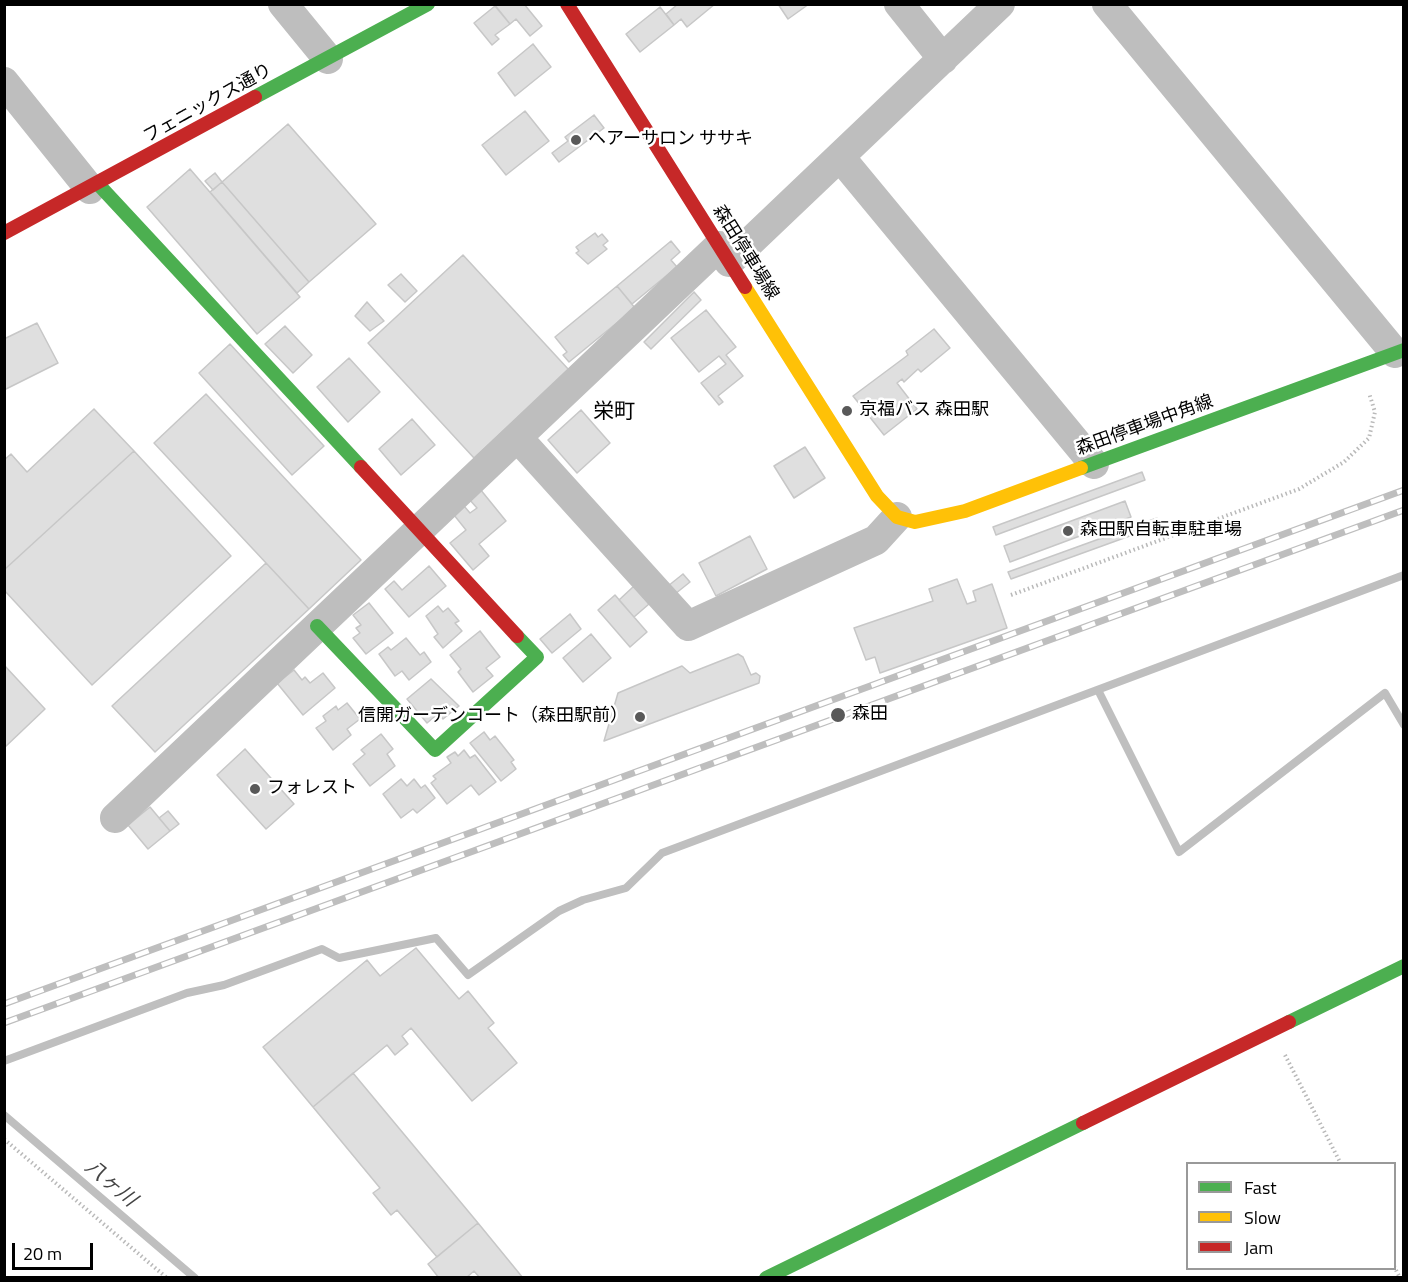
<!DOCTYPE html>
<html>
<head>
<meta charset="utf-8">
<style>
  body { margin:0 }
  #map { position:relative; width:1408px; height:1282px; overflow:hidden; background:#fff; font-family:"Titillium Web",sans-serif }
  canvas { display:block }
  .frame { position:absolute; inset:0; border:6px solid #000; pointer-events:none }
  .legend { position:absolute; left:1186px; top:1162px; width:210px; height:108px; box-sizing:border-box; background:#fff; border:2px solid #999; margin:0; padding:8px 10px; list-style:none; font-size:18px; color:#000 }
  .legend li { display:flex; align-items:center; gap:12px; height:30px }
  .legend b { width:30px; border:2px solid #999 }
  .scale { position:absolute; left:12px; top:1243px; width:81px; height:27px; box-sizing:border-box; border:3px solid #000; border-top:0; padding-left:8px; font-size:18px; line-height:21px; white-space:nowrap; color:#000; -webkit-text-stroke:4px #fff; paint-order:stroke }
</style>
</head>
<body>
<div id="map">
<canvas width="1408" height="1282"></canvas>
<div class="frame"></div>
<ul class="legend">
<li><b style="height:8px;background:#4caf50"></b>Fast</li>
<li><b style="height:8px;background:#ffc107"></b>Slow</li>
<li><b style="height:8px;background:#c62828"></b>Jam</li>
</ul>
<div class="scale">20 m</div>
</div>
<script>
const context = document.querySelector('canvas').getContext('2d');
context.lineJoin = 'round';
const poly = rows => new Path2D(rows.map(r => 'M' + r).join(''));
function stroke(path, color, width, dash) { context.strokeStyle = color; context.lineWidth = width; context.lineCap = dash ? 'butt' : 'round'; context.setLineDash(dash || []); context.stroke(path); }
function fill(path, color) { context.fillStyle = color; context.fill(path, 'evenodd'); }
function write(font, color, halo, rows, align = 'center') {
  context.font = font + ' "Titillium Web","Noto Sans JP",sans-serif'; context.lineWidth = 5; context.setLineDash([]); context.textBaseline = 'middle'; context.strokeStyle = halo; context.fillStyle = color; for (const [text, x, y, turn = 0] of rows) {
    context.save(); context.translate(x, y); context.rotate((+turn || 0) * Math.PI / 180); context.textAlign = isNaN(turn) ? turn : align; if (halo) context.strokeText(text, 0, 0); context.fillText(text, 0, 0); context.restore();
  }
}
stroke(poly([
  [1098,690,1179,852,1385,693,1404,725],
  [4,1061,187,993,224,985,322,949,339,958,436,938,468,975,559,911,583,900,626,888,662,853,1404,575],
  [4,1115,195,1278]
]), '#bfbfbf', 8);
const building = poly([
  [494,4,524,4,542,26,530,36,516,19,510,24,494,4],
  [678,4,715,4,687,27,681,19,674,25,666,14,678,4],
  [778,4,809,4,788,19,778,4],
  [495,6,510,24,495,35,499,39,492,45,474,23,495,6],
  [660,7,674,25,640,52,626,34,660,7],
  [533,44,551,67,515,96,498,73,533,44],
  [525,111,549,141,506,175,482,145,525,111],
  [594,115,604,128,559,162,552,153,568,141,565,137,594,115],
  [288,124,376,224,309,282,222,182,288,124],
  [190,169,300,297,257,334,147,207,190,169],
  [215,173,222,182,213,190,205,181,215,173],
  [222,182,309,282,297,293,210,192,222,182],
  [595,233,598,237,602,234,608,241,603,245,607,249,588,264,576,253,579,251,576,247,595,233],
  [671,241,680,252,671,260,677,267,632,304,617,286,671,241],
  [463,255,569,370,474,458,368,343,463,255],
  [401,274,417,291,405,302,388,285,401,274],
  [617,286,635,308,569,362,563,355,567,352,555,337,617,286],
  [694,292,701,300,651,349,644,342,694,292],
  [367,302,384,321,370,331,355,316,367,302],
  [706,310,736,347,726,355,743,376,718,396,723,402,719,405,701,383,726,364,719,356,699,372,671,338,706,310],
  [37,323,58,363,4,390,4,339,37,323],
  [285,326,312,355,293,373,265,344,285,326],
  [934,329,950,348,921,372,918,369,904,382,902,379,897,383,917,409,884,435,853,396,908,355,906,351,934,329],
  [230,344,324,446,292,475,199,373,230,344],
  [349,358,380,392,348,422,317,387,349,358],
  [206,394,361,560,309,609,154,443,206,394],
  [94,409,134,451,4,570,4,460,11,454,27,472,94,409],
  [581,410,610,443,577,473,548,440,581,410],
  [412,419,435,445,401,475,379,449,412,419],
  [805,447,825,478,794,498,774,466,805,447],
  [134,451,231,556,92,685,4,590,4,570,134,451],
  [1142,472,1145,480,996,535,993,527,1142,472],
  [480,489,506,521,479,544,489,556,473,570,450,543,466,530,454,515,464,506,470,513,477,508,469,499,480,489],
  [1125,501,1131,517,1010,562,1004,546,1125,501],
  [1157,518,1160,525,1011,579,1008,572,1157,518],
  [750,536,767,569,716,596,699,563,750,536],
  [266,563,309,609,155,752,112,706,266,563],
  [429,566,446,586,409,617,385,589,394,581,402,590,429,566],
  [683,574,690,582,675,594,668,586,683,574],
  [957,579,967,604,976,601,973,591,992,584,1007,628,880,673,875,657,866,660,854,628,933,601,929,589,957,579],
  [634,586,649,604,634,617,619,600,634,586],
  [615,595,647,632,630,647,598,610,615,595],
  [369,603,393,633,366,654,353,638,360,633,356,628,361,625,353,615,369,603],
  [438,606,443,612,448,608,459,621,455,623,462,631,443,648,434,637,438,634,426,616,438,606],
  [570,614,581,629,552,653,540,639,570,614],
  [480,631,500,657,486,668,493,676,473,692,458,672,461,669,450,655,480,631],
  [591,634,611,658,583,682,563,658,591,634],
  [406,638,420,655,424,652,431,662,409,680,402,671,395,676,379,654,388,647,391,650,406,638],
  [738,654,743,657,751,675,756,673,760,676,759,683,604,741,618,693,682,666,690,673,738,654],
  [4,665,45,709,4,748,4,665],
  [294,670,302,680,305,677,310,683,323,673,335,688,303,715,277,683,294,670],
  [431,679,459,706,443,719,438,714,427,723,407,699,431,679],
  [347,703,360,719,347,729,351,735,333,750,316,728,326,721,323,716,336,706,338,710,347,703],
  [484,732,490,740,495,736,514,760,511,762,516,769,501,781,470,743,484,732],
  [381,734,393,749,387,754,395,766,370,786,353,764,365,754,361,750,381,734],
  [245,749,294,804,266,829,217,775,245,749],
  [464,750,470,758,475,755,496,782,479,795,471,785,447,804,431,783,436,779,433,776,451,763,447,757,455,752,458,756,464,750],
  [401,779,407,786,414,779,421,788,425,785,435,798,417,813,413,809,401,818,383,794,401,779],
  [150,807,170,831,148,849,128,825,150,807],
  [168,811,179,824,170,831,159,818,168,811],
  [416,948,459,999,468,991,494,1023,488,1028,517,1063,472,1101,411,1028,402,1036,408,1044,395,1055,387,1045,313,1107,263,1047,367,960,380,976,416,948],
  [353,1073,478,1223,437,1257,397,1210,391,1215,373,1193,380,1188,313,1107,353,1073],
  [478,1223,523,1278,480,1278,474,1271,466,1278,439,1278,428,1264,478,1223]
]);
fill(building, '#dfdfdf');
stroke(building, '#c7c7c7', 1.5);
stroke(poly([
  [1011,595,1299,489,1344,462,1369,438,1375,412,1369,393],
  [1285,1055,1341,1164],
  [4,1139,167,1278],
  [1394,1266,1400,1278]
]), '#b9b9b9', 4, [1.5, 3]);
stroke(poly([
  [283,4,328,59],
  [899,4,943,59],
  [1107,4,1395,353],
  [4,82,90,189],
  [840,157,1094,464],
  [729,262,1000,4],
  [517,437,688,626,876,540,897,517],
  [115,818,719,246]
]), '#bebebe', 30);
stroke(poly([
  [255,97,428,4],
  [98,184,361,467],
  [1081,468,1404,350],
  [317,626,435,750,537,657,517,636],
  [1289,1022,1404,966],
  [766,1278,1083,1123]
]), '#4caf50', 14);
stroke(poly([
  [745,287,877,496,897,517,915,522,965,511,1081,468]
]), '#ffc107', 14);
stroke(poly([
  [567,4,745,287],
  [4,233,255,97],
  [361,467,517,636],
  [1083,1123,1289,1022]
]), '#c62828', 14);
const rail = poly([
  [4,1004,1404,490],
  [4,1023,1404,510]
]);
stroke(rail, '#bebebe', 7);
stroke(rail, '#fff', 4.5, [14]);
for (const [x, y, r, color] of [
  [576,140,6,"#595959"],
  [847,411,6,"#595959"],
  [1068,531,6,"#595959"],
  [838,715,8,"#595959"],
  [640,717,6,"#595959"],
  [255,789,6,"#595959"]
]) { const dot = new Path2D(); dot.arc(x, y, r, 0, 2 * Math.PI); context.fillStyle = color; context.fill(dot); stroke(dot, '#fff', 2); }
write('18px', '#000', '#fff', [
  ["フェニックス通り",208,104,-29],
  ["森田停車場線",745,253,58],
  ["森田停車場中角線",1145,426,-20]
]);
write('18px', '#000', '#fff', [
  ["ヘアーサロン ササキ",588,140],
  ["京福バス 森田駅",859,411],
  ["森田駅自転車駐車場",1080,531],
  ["森田",852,715],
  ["信開ガーデンコート（森田駅前）",628,717,"right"],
  ["フォレスト",267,789]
], 'left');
write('italic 20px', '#444', '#fff', [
  ["八ヶ川",110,1184,40]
]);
write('21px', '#000', '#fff', [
  ["栄町",614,413]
]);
</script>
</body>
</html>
